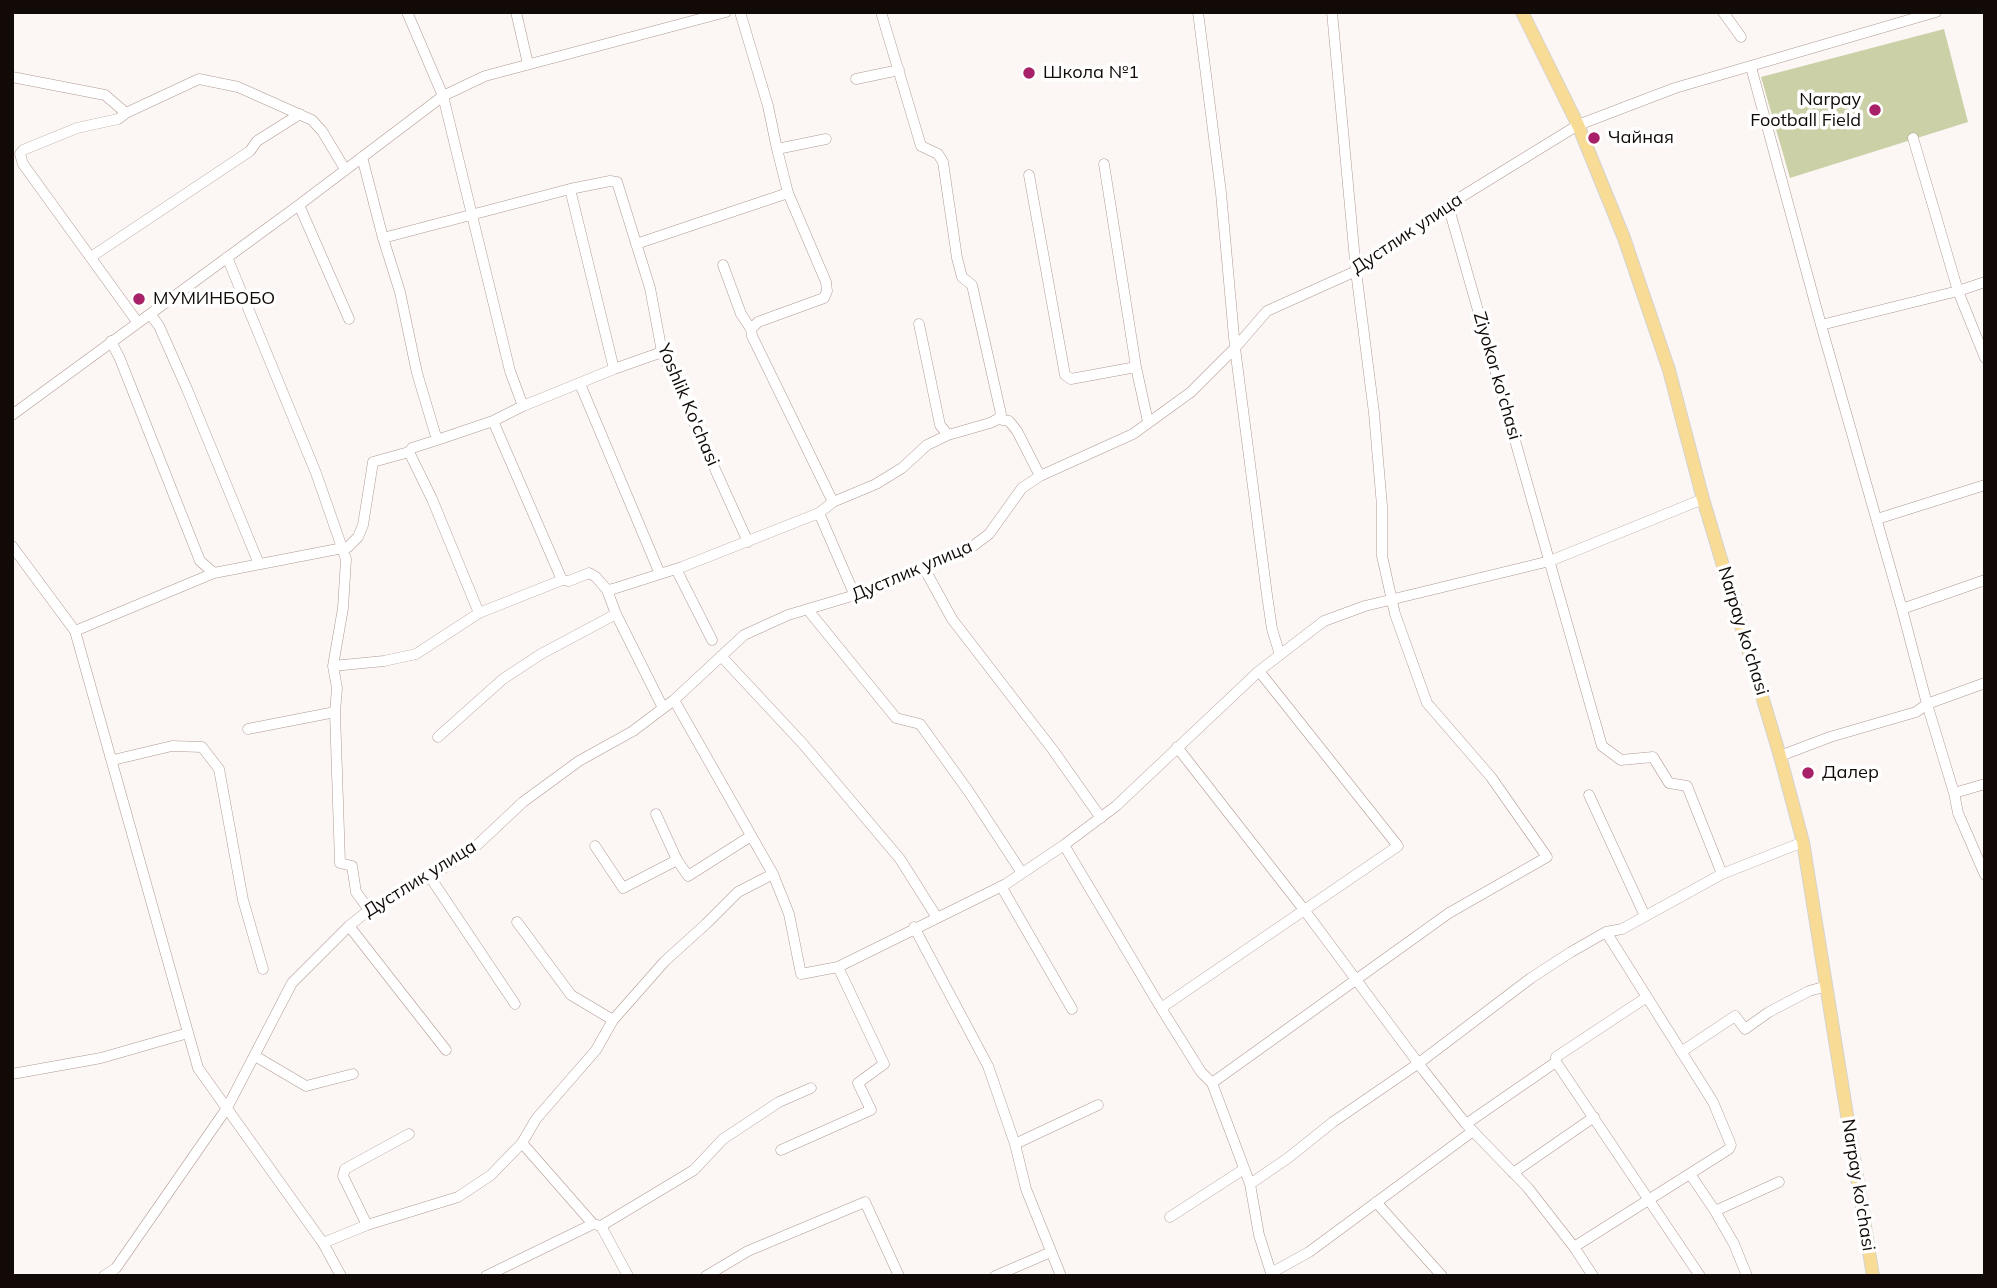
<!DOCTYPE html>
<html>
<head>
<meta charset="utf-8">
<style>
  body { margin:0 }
  #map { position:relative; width:1997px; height:1288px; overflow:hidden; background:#fcf7f5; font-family:Mulish,sans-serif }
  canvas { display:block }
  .frame { position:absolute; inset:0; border:14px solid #110a07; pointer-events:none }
</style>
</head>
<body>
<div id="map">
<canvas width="1997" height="1288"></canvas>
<div class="frame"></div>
</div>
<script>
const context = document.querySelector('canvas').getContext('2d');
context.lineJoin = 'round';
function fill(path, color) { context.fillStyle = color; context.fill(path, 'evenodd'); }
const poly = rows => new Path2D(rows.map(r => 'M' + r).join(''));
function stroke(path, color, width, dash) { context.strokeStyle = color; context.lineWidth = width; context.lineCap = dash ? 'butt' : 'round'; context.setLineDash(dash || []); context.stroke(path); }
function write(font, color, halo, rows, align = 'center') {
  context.font = font + ' Mulish,sans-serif'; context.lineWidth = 7; context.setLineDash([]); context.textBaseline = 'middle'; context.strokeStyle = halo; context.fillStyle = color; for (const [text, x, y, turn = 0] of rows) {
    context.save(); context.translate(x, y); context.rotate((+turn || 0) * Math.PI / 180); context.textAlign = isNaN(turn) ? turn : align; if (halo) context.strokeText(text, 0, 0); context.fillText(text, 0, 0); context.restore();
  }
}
fill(poly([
  [1944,29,1968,122,1790,178,1761,77]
]), '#cbd0a7');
const minor = poly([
  [407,12,443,96,510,371,523,406,614,369],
  [516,12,528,64],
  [740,12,768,106,777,149,826,139],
  [1198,12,1221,193,1235,348,1267,595,1272,629,1280,655],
  [1723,12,1741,37],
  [1751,67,1821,325,1902,609,1927,704,1954,793,1958,813,1985,875],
  [12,77,105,95,126,113,199,79,238,87,312,120,322,131,345,169],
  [856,79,899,70],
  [126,113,118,119,77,128,23,150,20,154,23,164,138,323],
  [1913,138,1958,291,1985,358],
  [777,149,788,193,826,282,827,291,824,298,758,322,751,329,752,336,833,502],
  [362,157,383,238,400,292,417,373,437,440,412,448,409,452,432,499,479,613],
  [1104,164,1136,367,1148,422],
  [1029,175,1065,375,1071,379,1136,367],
  [570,189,614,369,662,352],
  [299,205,349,319],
  [1448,205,1602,746,1621,760,1653,757,1669,783,1687,786,1722,874],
  [383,238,570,189,610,181,617,182,650,288,662,352,748,542],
  [636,244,788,193],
  [91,257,250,151,257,141,300,114],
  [227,257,316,473,346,559,343,608,333,666,337,688,335,712,340,863,352,866,356,892,369,910],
  [723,265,741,314,751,329],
  [151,315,159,326,187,389,259,564],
  [919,324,940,425,948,435],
  [1821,325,1958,291,1985,282],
  [111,341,120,359,200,561,214,573,348,547,358,537,363,525,373,462,409,452],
  [580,384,660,574],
  [12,415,299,205,443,96,485,76,726,12],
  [998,419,1009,421,1017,431,1040,476],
  [493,421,562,580],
  [437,440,493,421,523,406],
  [819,513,855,596],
  [1877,519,1985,485],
  [12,546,75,631,198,1068,323,1243,341,1276],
  [924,568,952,619,1053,750,1101,818],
  [676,569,712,640],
  [1902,609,1985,580],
  [808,610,896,718,920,724,969,792,1022,873],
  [616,614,663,708],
  [75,631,214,573],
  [721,656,803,744,900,859,936,916],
  [333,666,384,661,416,654,479,613,562,580,569,581,589,573,596,577,607,590,613,589,682,567,819,513,833,502,876,484,902,468,927,445,948,435,990,423,998,419,1001,414,972,285,962,277,957,258,943,162,938,154,921,146,881,12],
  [674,700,773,874,789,914,801,974,838,967],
  [248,729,335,712],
  [438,737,503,679,541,654,616,614,607,590],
  [1177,747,1305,911,1424,1071,1466,1124,1528,1188,1574,1247,1593,1276],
  [1780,756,1830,737,1916,712,1927,704,1985,683],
  [113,760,172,746,202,747,219,769,243,900,263,969],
  [1954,793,1985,784],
  [1589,795,1645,916],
  [656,814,677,860,688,876,751,836],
  [1064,845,1161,1008,1201,1072,1212,1083,1250,1184,1259,1235,1272,1276],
  [595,846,623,888,677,860],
  [430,877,515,1004],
  [1001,886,1072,1009],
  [517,922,571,995,613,1020],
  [349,926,446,1050],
  [914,927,988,1066,1015,1144,1026,1189,1061,1276],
  [1161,1008,1398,846,1259,671],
  [1681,1052,1735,1016,1745,1029,1769,1012,1809,991,1827,986],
  [255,1056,306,1086,353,1074],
  [1556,1062,1556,1057,1647,997],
  [12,1074,101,1058,188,1033],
  [1212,1083,1449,913,1547,857,1491,777,1427,703,1395,614,1382,556,1382,506,1374,413,1356,271,1332,12],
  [1466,1124,1556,1062,1700,1276],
  [522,1143,593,1224],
  [1015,1144,1098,1105],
  [781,1150,871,1110,858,1083,884,1064,838,967,1006,884,1064,845,1116,806,1259,671,1324,621,1365,606,1550,561,1703,499],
  [1513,1173,1594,1117],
  [1690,1174,1715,1211,1779,1182],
  [1250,1184,1288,1158,1333,1122,1419,1063,1531,978,1571,952,1606,932,1622,929,1722,874,1803,842],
  [1376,1202,1442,1276],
  [1715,1211,1734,1244,1747,1276],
  [1170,1217,1244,1169],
  [367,1225,343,1176,345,1169,409,1134],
  [601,1226,694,1170,723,1139,779,1102,811,1088],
  [323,1243,367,1225,458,1197,491,1175,522,1143,536,1119,596,1050,613,1020,665,961,706,924,738,892,773,874],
  [1574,1247,1729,1149,1731,1145,1713,1102,1606,932],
  [1271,1273,1309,1252,1473,1131],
  [104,1276,116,1268,227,1108,292,983,349,926,369,910,430,877,474,848,523,802,579,761,633,731,674,700,744,635,788,615,882,587,973,546,989,534,1022,488,1040,476,1133,434,1191,392,1235,348,1267,311,1356,271,1448,205,1578,125,1675,88,1936,12],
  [486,1276,593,1224,601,1226,628,1276],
  [706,1276,748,1251,865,1202,899,1276],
  [995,1276,1051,1252]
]);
const major = poly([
  [1522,12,1578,125,1624,238,1669,370,1703,499,1780,756,1803,842,1873,1276]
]);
stroke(minor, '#b09990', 11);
stroke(major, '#d4d3d2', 14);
stroke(minor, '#fff', 10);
stroke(major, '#f8dc95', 12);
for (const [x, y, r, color] of [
  [1029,73,7,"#a82067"],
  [1875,110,7,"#a82067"],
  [1594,138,7,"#a82067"],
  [139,299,7,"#a82067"],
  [1808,773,7,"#a82067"]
]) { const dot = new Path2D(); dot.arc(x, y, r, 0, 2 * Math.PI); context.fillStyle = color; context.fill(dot); stroke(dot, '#fff', 2.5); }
write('18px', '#110a07', '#fff', [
  ["Школа №1",1043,73],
  ["Narpay",1861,100,"right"],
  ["Football Field",1861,121,"right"],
  ["Чайная",1608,138],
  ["МУМИНБОБО",153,299],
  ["Далер",1822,773]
], 'left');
write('18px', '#110a07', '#fff', [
  ["Дустлик улица",1407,234,-34],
  ["Ziyokor ko'chasi",1497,376,74],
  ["Yoshlik Ko'chasi",688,405,67],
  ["Дустлик улица",912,571,-23],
  ["Narpay ko'chasi",1743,631,73],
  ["Дустлик улица",420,879,-32],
  ["Narpay ko'chasi",1858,1185,81]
]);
</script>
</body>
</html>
